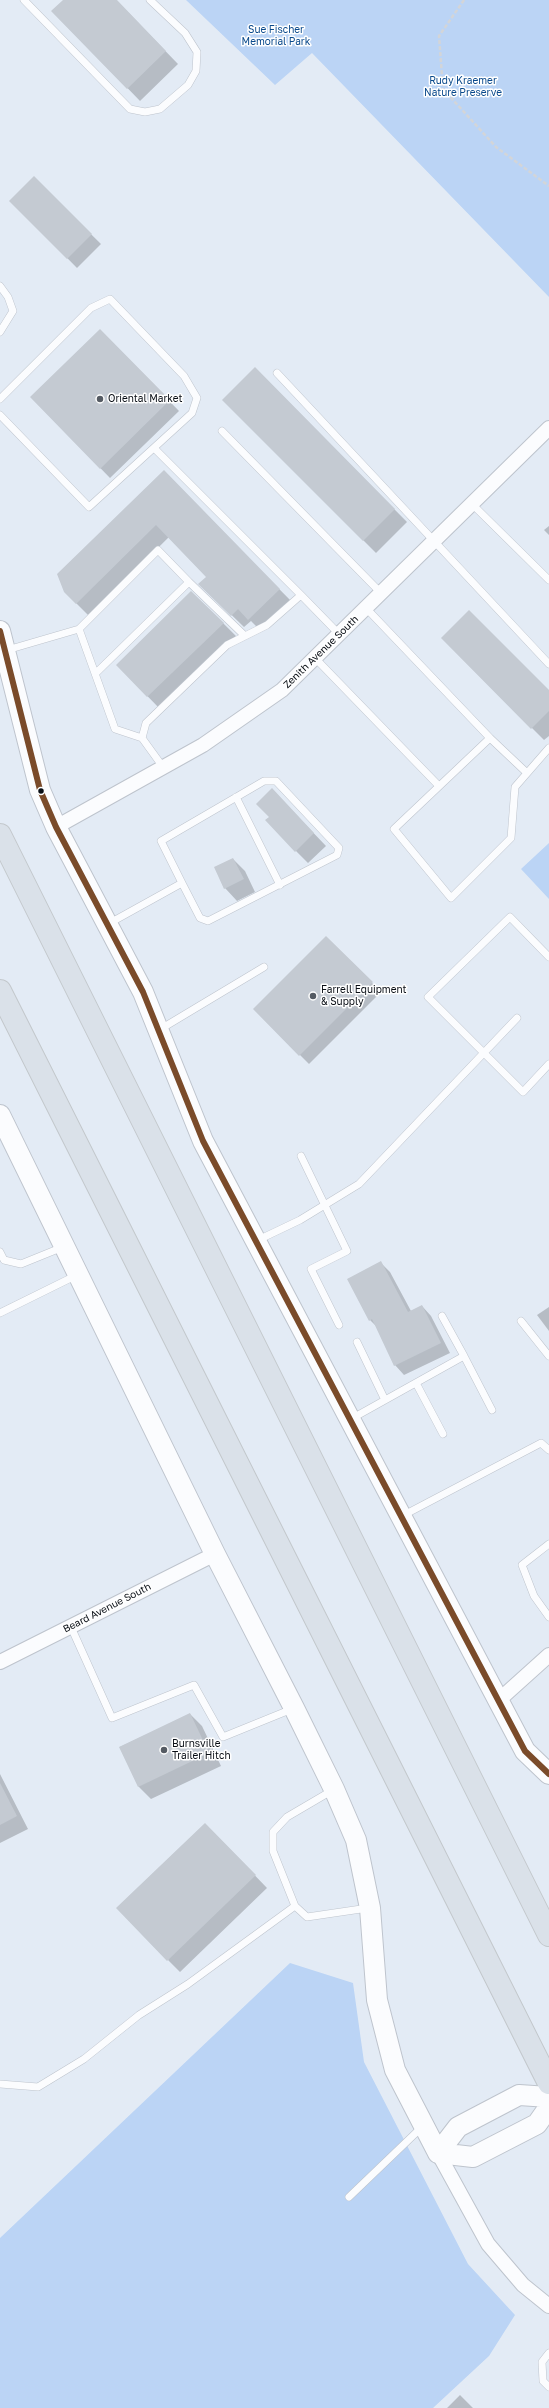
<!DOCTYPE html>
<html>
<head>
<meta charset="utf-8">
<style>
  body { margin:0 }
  canvas { display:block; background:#e3ebf5 }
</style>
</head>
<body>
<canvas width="549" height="2408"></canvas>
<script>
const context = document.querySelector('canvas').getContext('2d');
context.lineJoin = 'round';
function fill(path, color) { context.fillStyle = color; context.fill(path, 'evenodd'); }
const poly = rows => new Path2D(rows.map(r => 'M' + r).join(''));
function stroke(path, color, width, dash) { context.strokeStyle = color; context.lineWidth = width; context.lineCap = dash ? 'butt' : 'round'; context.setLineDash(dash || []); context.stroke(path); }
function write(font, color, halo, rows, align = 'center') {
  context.font = font + ' "Golos Text",sans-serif'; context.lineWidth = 3; context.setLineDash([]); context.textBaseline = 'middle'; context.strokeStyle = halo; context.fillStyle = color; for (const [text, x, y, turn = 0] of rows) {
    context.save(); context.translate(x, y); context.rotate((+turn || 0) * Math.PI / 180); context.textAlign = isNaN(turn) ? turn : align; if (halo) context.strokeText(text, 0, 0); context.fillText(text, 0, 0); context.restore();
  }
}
fill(poly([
  [186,0,549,0,549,297,312,53,275,85],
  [549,843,549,899,521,869],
  [290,1963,353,1983,364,2062,468,2264,515,2315,489,2356,433,2408,0,2408,0,2238]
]), '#bbd4f5');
fill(poly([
  [64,0,116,0,178,64,140,101,53,11],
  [34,178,101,244,77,268,11,201],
  [100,330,179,411,110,478,31,397],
  [255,369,407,522,376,553,223,400],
  [164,472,292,602,261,631,251,621,244,627,212,596,208,577,169,537,89,616,65,592],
  [549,526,549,535,544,530],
  [223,623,236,636,160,709,117,665],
  [442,638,549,691,549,736,544,740],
  [284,802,326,846,308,863,296,851],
  [233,859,245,871,255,892,237,901,225,888],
  [326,937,381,992,309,1064,254,1009],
  [381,1263,390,1272,411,1311,422,1306,431,1316,450,1353,404,1375,395,1365,376,1326,370,1320],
  [549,1307,549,1331,537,1315],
  [190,1714,202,1726,221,1766,151,1799,139,1787,120,1747],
  [0,1774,28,1829,0,1843],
  [217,1836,267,1888,180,1972,168,1960],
  [460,2395,473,2408,447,2408]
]), '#0003');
fill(poly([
  [63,0,117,0,166,51,127,89,51,11],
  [34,176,92,234,67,259,9,201],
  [100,329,170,400,100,469,30,397],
  [255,367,395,509,363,541,222,400],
  [164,470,280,589,248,620,238,609,231,616,198,584,206,577,156,525,76,604,64,592,57,574],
  [191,591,224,623,147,697,116,665],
  [469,610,549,690,549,711,531,729,441,638],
  [272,788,314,833,295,852,265,820,269,817,256,804],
  [233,858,244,879,224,889,214,867],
  [326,936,373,982,299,1056,253,1009],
  [381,1261,408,1312,422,1305,441,1343,394,1366,372,1319,369,1321,347,1279],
  [190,1713,209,1753,138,1787,119,1747],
  [0,1783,17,1816,0,1825],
  [205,1823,256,1875,167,1961,116,1908]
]), '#c4cad2');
const lane = poly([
  [24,0,130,109,145,112,160,109,188,85,196,71,197,52,185,33,150,0],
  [0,286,8,297,13,311,0,332],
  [277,373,549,664],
  [0,399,91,308,110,299,184,376,197,398,192,413,89,507,0,415],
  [222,431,381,593],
  [154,448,301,595],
  [472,504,549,580],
  [189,582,245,636],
  [366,608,490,738,394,829,451,898,511,838,515,787,549,748],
  [79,629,158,550,189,582,96,673],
  [7,650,79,629,115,729,142,738,163,767],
  [315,658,439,786],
  [142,738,146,723,227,645,267,625,301,595,339,634],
  [490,738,527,773],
  [236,797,280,885],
  [108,924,182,883,200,918,208,921,337,855,339,848,276,781,264,781,161,841,182,883],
  [549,957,510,917,428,997,523,1092,549,1064],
  [159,1030,264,967],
  [301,1156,347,1251,311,1269,339,1325],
  [256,1241,300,1220,359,1184,517,1018],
  [0,1252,4,1260,21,1264,63,1247],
  [0,1313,77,1275],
  [521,1321,549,1356],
  [357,1342,385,1400],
  [464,1356,492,1410],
  [416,1383,443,1434],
  [351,1419,464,1356,442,1316],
  [402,1516,541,1443,549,1450],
  [549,1544,522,1565,534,1596,549,1617],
  [71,1627,112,1718,194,1685,223,1737,292,1709],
  [333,1790,287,1817,273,1832,273,1851,295,1906,307,1917,368,1908],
  [0,2084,38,2087,84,2059,139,2015,188,1984,295,1906],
  [349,2197,423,2126],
  [549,2353,542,2362,543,2381,549,2387]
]);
const street = poly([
  [56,827,203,745,282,690,549,428],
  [0,1662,215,1554],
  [499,1700,549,1655],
  [438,2153,488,2244,523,2285,549,2306]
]);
const secondary = poly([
  [0,631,40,790,56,827,143,992,203,1141,525,1751,549,1774],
  [0,1115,215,1554,294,1708,334,1789,356,1840,370,1908,377,2000,395,2070,438,2153],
  [438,2153,458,2127,519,2095,549,2097],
  [438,2153,473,2157,537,2124,549,2107]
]);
const highway = poly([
  [0,835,549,1935],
  [0,991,549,2083]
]);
stroke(lane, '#bec4cd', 8);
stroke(street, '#bec4cd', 16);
stroke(secondary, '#bec4cd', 22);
stroke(highway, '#c3c8cc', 24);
stroke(poly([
  [464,0,439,36,443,89,496,147,549,186]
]), '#d3d5d8', 2.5, [4, 2]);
stroke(lane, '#fbfcfe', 7);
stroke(street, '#fbfcfe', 14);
stroke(secondary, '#fbfcfe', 20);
stroke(highway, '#dae1e9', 22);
stroke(poly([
  [0,631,40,790,56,827,143,992,203,1141,525,1751,549,1774]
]), '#7a4b2a', 6);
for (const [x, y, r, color] of [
  [100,399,4,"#555b63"],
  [41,791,3.5,"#090e15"],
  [313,996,4,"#555b63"],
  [164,1750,4,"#555b63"]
]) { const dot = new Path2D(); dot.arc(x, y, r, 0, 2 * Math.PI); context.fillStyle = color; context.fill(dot); stroke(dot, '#fff', 1.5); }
write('10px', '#0a4a8c', '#fff', [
  ["Sue Fischer",276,30],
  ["Memorial Park",276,42],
  ["Rudy Kraemer",463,81],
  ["Nature Preserve",463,93]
]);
write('10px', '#090e15', '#fff', [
  ["Oriental Market",108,399],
  ["Farrell Equipment",321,990],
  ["& Supply",321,1002],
  ["Burnsville",172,1744],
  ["Trailer Hitch",172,1756]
], 'left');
write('10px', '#090e15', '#fff', [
  ["Zenith Avenue South",321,652,-44],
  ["Beard Avenue South",107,1608,-27]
]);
</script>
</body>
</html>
